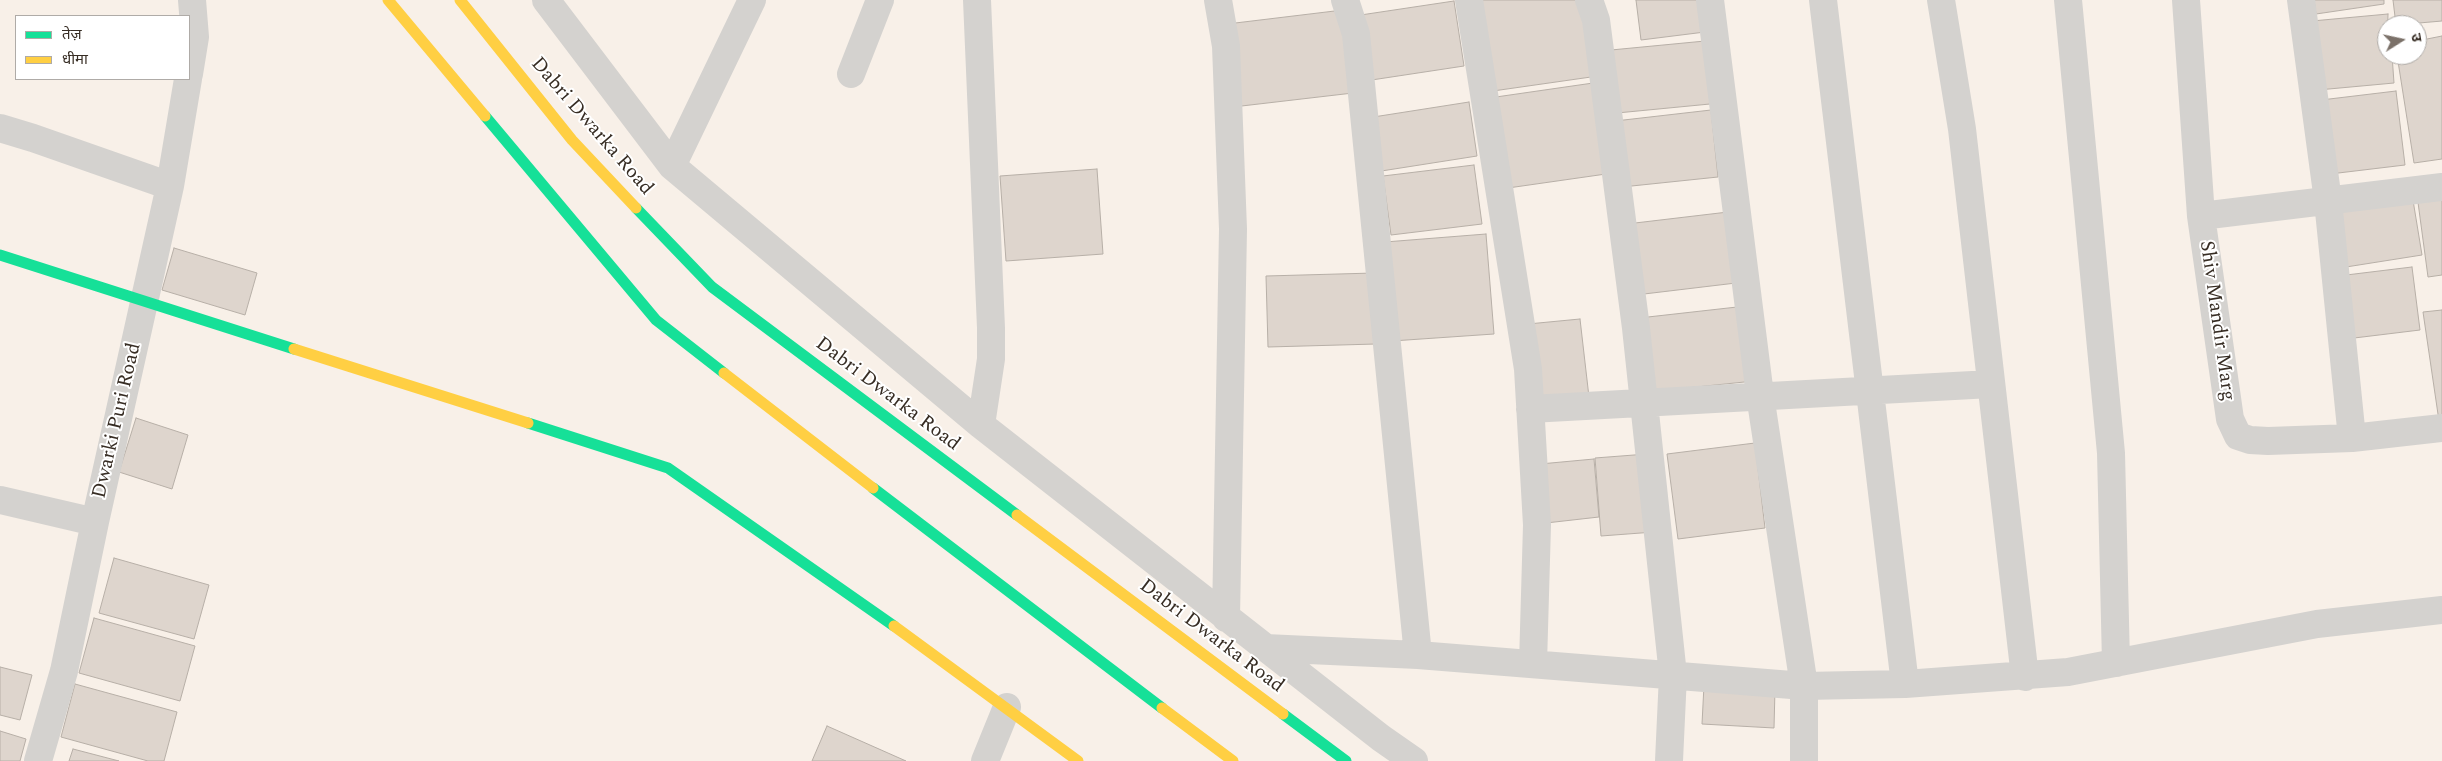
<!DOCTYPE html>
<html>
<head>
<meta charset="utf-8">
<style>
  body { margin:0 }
  #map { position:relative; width:2442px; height:761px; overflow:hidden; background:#f8f0e8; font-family:Spectral,"Noto Sans Devanagari",serif }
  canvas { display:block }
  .legend { position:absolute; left:15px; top:15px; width:175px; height:65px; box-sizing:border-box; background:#fff; border:1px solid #afaba7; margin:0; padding:6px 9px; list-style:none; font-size:15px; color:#372d24 }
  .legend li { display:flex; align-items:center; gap:10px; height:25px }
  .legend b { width:25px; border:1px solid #afaba7 }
  .north { position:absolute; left:2377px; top:15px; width:50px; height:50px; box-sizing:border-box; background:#fff; border:1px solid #afaba7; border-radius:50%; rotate:80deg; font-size:14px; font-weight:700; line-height:20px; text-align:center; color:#372d24 }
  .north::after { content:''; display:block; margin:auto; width:18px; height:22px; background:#7b7169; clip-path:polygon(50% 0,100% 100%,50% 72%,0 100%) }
</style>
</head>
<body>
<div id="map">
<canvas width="2442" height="761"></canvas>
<ul class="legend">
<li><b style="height:6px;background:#16e098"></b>तेज़</li>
<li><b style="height:6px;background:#ffcf43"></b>धीमा</li>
</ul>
<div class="north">उ</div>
</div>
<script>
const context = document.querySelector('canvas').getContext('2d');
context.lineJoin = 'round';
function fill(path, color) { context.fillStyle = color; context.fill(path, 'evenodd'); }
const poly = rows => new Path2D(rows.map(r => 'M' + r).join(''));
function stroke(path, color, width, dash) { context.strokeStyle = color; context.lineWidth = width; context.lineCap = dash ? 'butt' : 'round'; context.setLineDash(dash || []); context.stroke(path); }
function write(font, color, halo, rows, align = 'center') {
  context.font = font + ' Spectral,serif'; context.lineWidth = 4; context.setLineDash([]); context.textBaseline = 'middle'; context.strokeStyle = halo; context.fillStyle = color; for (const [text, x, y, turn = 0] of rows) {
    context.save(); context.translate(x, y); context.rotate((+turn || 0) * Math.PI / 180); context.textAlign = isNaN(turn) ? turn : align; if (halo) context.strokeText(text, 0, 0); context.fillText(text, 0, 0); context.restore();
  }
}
const building = poly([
  [1473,0,1582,0,1598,76,1486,92,1473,0],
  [1636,0,1701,0,1705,32,1641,40,1636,0],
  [2314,0,2384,0,2384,4,2316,14,2314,0],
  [2393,0,2442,0,2442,21,2396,25,2393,0],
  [1454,1,1464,66,1365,81,1354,16,1454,1],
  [1343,10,1353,93,1233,107,1227,24,1343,10],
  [2388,14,2387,55,2392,55,2394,83,2318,90,2312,21,2388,14],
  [2442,36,2442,159,2414,163,2397,55,2417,55,2417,41,2442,36],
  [1705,41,1710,104,1617,113,1611,50,1705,41],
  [1600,82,1613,173,1501,189,1489,98,1600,82],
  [2396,91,2405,165,2330,174,2321,100,2396,91],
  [1469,102,1477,156,1375,172,1367,118,1469,102],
  [1711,110,1718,177,1622,187,1615,121,1711,110],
  [1474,165,1482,224,1391,235,1383,176,1474,165],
  [1097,169,1103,254,1006,261,1000,176,1097,169],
  [2442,192,2442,275,2428,277,2417,195,2442,192],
  [2412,194,2422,255,2346,267,2336,206,2412,194],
  [1728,212,1736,283,1644,294,1635,223,1728,212],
  [1486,234,1494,334,1392,341,1385,242,1486,234],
  [174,248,257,273,245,315,162,290,174,248],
  [2412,267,2420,330,2346,339,2338,276,2412,267],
  [1374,273,1376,344,1268,347,1266,276,1374,273],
  [1746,306,1754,381,1648,392,1639,318,1746,306],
  [2442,310,2442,420,2439,421,2423,312,2442,310],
  [1580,319,1589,397,1537,404,1528,324,1580,319],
  [136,418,188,435,172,489,119,472,136,418],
  [1755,443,1765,528,1678,539,1667,454,1755,443],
  [1647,454,1654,532,1601,536,1595,458,1647,454],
  [1594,459,1599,517,1546,523,1540,464,1594,459],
  [114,558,209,585,194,639,99,613,114,558],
  [94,618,195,646,180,701,79,673,94,618],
  [0,667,32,675,20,720,0,715,0,667],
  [75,684,177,712,164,761,148,761,61,737,75,684],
  [1704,685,1775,689,1774,728,1702,724,1704,685],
  [827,726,906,761,812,761,827,726],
  [0,731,26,739,20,761,0,761,0,731],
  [73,749,119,761,69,761,73,749]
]);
fill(building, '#ded5cd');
stroke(building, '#b7afa7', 1);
stroke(poly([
  [546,0,672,166,981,425,1381,738,1414,761],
  [977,0,991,328,991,359,981,425],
  [1218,0,1226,46,1233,229,1226,618],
  [1345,0,1356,34,1418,655],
  [1469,0,1528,369,1537,525,1533,664],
  [1589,0,1596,20,1636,328,1673,675,1669,761],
  [1710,0,1760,395,1804,686,1804,761],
  [1823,0,1905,684],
  [1941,0,1962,129,2025,677],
  [2068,0,2111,453,2116,663],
  [2186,0,2201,216,2230,419,2238,436,2250,440,2268,441,2352,438,2442,428],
  [2301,0,2328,201,2352,438],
  [189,74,195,37,192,0],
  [851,74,880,0],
  [0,128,33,138,170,186],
  [672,166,752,0],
  [2201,216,2442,187],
  [1530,409,1991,384],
  [0,500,95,522],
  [1265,648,1418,655,1804,686,1905,684,2068,672,2317,624,2442,610],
  [38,761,64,671,95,522,170,186,188,79],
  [985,761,1007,707]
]), '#d4d2cf', 28);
stroke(poly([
  [485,116,656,320,724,373],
  [636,208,712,287,1017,515],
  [0,255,294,349],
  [528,423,668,468,894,626],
  [873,488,1162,708],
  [1283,714,1346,761]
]), '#16e098', 11);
stroke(poly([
  [388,0,485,116],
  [460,0,572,140,636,208],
  [294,349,528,423],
  [724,373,873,488],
  [1017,515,1283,714],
  [894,626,1078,761],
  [1162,708,1233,761]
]), '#ffcf43', 11);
write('20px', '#372d24', '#fff', [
  ["Dabri Dwarka Road",591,127,49],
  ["Shiv Mandir Marg",2216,321,82],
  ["Dabri Dwarka Road",887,395,37],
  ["Dwarki Puri Road",118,421,-77],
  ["Dabri Dwarka Road",1211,637,37]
]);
</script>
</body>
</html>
